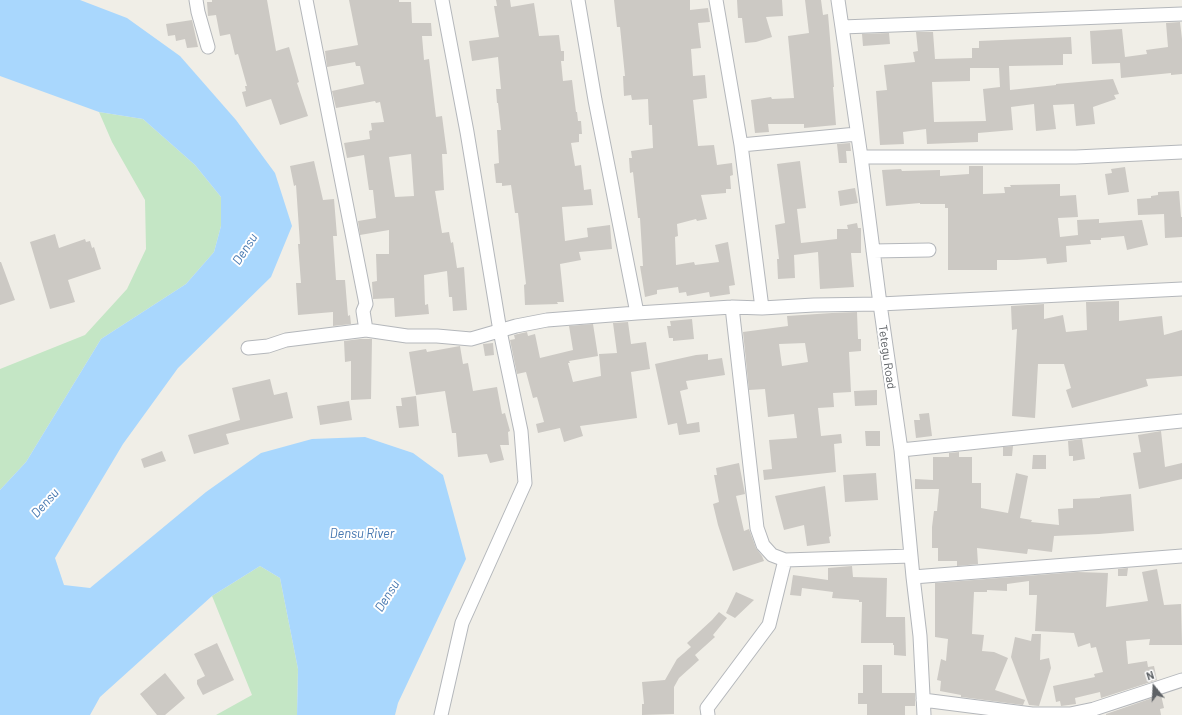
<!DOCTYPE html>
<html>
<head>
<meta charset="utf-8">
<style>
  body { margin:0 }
  #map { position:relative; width:1182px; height:715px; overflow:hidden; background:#f0eee7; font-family:Barlow,sans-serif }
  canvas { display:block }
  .north { position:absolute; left:1134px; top:667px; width:40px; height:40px; -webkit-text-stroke:3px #fff; paint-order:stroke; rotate:342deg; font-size:11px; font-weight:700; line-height:16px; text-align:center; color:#5e6266 }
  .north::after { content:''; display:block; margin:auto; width:14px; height:18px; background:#5e6266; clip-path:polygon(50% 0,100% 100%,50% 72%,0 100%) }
</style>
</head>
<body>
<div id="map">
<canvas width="1182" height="715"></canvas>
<div class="north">N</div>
</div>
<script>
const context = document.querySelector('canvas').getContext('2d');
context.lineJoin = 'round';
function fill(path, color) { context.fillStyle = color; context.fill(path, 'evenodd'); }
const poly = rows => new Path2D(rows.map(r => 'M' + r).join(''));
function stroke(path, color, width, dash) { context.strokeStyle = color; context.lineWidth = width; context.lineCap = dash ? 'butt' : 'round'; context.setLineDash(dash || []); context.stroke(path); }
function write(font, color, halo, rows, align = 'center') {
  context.font = font + ' Barlow,sans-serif'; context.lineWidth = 4; context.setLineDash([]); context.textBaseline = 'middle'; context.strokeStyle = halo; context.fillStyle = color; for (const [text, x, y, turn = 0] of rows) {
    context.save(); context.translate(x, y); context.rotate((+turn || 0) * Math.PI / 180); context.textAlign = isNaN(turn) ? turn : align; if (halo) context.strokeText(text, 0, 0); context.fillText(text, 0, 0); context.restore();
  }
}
fill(poly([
  [99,112,143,119,195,165,221,197,221,226,214,252,186,284,101,339,26,462,0,490,0,369,85,335,127,289,146,249,145,200,112,142],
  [260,566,280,578,298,669,297,715,216,715,252,695,212,596]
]), '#c4e6c5');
fill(poly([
  [0,0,80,0,127,18,180,56,236,120,275,173,292,226,271,277,178,368,123,444,55,558,64,585,90,588,206,492,261,453,312,439,365,437,413,453,443,475,466,559,398,703,395,715,297,715,298,669,280,578,260,566,212,596,100,697,90,715,0,715,0,490,26,462,101,339,186,284,214,252,221,226,221,197,195,165,143,119,99,112,0,76]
]), '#a9d7fd');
fill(poly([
  [212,0,267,0,276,51,289,47,299,82,297,83,308,116,280,125,271,99,246,107,242,92,246,91,245,86,247,86,238,54,235,55,230,34,220,36,216,15,208,16,207,2,212,2],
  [349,0,399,0,399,2,411,2,412,23,431,23,432,36,422,36,424,60,429,59,436,117,442,116,447,154,442,154,444,190,435,191,442,233,449,232,451,243,453,242,457,268,464,267,467,310,453,311,452,297,449,297,447,271,424,275,425,305,428,304,429,314,395,317,394,298,373,299,372,282,377,281,376,254,389,254,389,230,360,235,358,221,376,218,373,190,369,190,364,155,347,158,344,143,370,139,369,131,372,130,371,123,384,122,380,102,376,103,375,101,336,108,332,91,364,84,360,66,356,66,355,62,327,67,325,51,358,45],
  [411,154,414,196,395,197,389,157],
  [496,0,510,0,511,7,534,3,539,36,559,35,561,51,564,51,564,61,561,61,563,81,572,80,576,112,577,112,578,121,581,121,582,134,579,134,579,142,571,143,575,166,581,165,584,190,591,189,593,205,562,207,565,241,588,237,587,228,610,225,612,249,579,252,581,260,560,264,564,302,557,302,558,304,525,305,524,285,526,284,518,213,515,213,511,185,502,186,502,183,496,183,494,164,499,163,497,130,501,130,498,103,497,103,496,89,501,89,498,57,472,61,469,41,499,37,494,6,497,6],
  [614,0,690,0,690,10,708,8,710,22,698,23,701,48,691,49,693,76,705,75,707,98,693,100,698,146,714,145,717,165,732,163,733,175,730,176,731,189,726,189,726,193,701,195,707,219,697,221,696,219,677,224,678,236,675,237,676,265,694,262,695,265,719,262,715,245,728,242,735,285,729,286,730,294,710,297,709,292,687,296,686,292,679,293,678,287,657,290,657,294,645,297,640,266,643,266,640,218,638,218,633,172,630,173,629,158,632,158,631,151,653,148,652,125,649,125,648,99,632,100,631,95,624,96,623,76,625,76,620,27,617,27],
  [737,0,782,0,783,16,766,17,772,37,756,42,745,43,742,18,738,18],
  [805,0,821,0,823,15,828,14,834,87,833,87,836,125,804,128,804,124,768,124,769,132,755,133,751,100,771,97,772,99,794,98,788,36,809,33],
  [192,20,198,47,187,48,185,39,176,41,175,35,168,36,166,24],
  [1180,22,1182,39,1182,74,1171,75,1171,73,1121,78,1120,63,1092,64,1090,31,1122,29,1125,57,1147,54,1146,50,1168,47,1166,23],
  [916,32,933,32,935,59,972,58,972,48,979,48,979,41,1071,37,1072,54,1063,54,1063,65,1009,66,1010,90,1056,85,1056,84,1113,79,1119,94,1114,95,1116,99,1093,107,1095,124,1076,126,1074,104,1053,105,1056,129,1036,131,1034,104,1011,107,1013,130,978,133,978,142,927,144,926,129,903,132,904,144,880,145,876,91,887,90,884,65,915,62,913,52,918,51],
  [970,68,999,68,1000,87,983,89,986,121,934,122,932,82,970,81],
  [889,33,890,44,863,46,862,34],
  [850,143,851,151,846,151,847,163,839,163,837,144],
  [314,161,323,200,334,199,337,236,333,236,336,280,345,280,348,316,350,315,351,324,333,326,333,312,298,315,296,283,301,283,298,244,300,244,296,185,294,186,290,166],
  [800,161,806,208,797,209,801,243,837,239,837,229,848,229,847,225,857,223,858,228,861,228,861,253,851,253,854,287,820,289,818,252,794,255,795,278,778,279,777,259,779,259,775,225,785,223,777,164],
  [969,166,983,166,983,194,1005,193,1004,187,1011,187,1010,185,1060,184,1060,196,1076,195,1078,217,1058,218,1060,237,1078,235,1077,220,1099,219,1099,223,1142,220,1148,245,1127,250,1124,236,1101,238,1101,240,1090,240,1091,244,1066,246,1067,262,1047,264,1046,258,1017,260,997,260,997,270,948,270,948,208,945,208,945,204,920,204,920,203,886,206,882,170,901,169,902,171,940,170,940,176,969,174],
  [1125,167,1129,192,1108,195,1105,174,1112,173,1111,169],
  [855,188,858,203,840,206,838,191],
  [1179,191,1181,217,1182,217,1182,237,1165,238,1164,214,1138,215,1137,199,1151,198,1151,196,1158,195,1158,192],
  [55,234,59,248,85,239,86,242,90,241,92,248,94,247,101,269,68,280,75,302,50,309,30,242],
  [0,262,1,262,15,300,0,305],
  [1119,301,1119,321,1162,316,1164,335,1182,330,1182,376,1146,379,1148,386,1072,408,1066,390,1071,388,1064,364,1038,364,1035,418,1012,416,1017,329,1012,330,1011,306,1044,304,1044,319,1063,315,1066,332,1087,330,1086,302],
  [857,312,858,339,861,339,861,351,849,352,851,392,833,393,834,407,818,408,821,436,841,434,842,443,834,444,836,472,764,480,763,470,772,469,769,440,797,438,794,414,768,417,765,389,749,390,743,332,788,326,787,316,832,313],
  [805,343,808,362,782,366,779,344],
  [692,319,694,339,673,341,673,338,669,338,667,326,671,326,670,321],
  [628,322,631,344,646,342,650,369,631,372,637,418,580,426,583,436,564,442,560,428,538,433,536,424,544,422,537,397,533,398,526,372,517,374,510,340,515,339,514,335,518,334,527,332,528,336,535,334,540,358,573,350,569,326,593,324,598,356,569,361,570,363,568,363,573,382,601,376,599,354,617,353,613,323],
  [360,339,372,339,371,399,351,400,351,361,345,362,344,341],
  [493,343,494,355,485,356,483,344],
  [460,346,463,364,468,363,473,391,497,387,502,414,505,413,510,431,508,432,509,445,500,445,504,460,490,463,487,454,458,457,456,433,452,433,445,391,416,395,409,352,426,349,427,352],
  [708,354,708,360,722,358,725,375,686,381,688,389,680,391,687,424,699,422,700,432,679,435,677,423,668,425,655,364,696,355],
  [270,379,274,395,287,392,293,418,226,434,229,444,194,454,188,435,240,420,232,388],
  [877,390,877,405,855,406,854,391],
  [416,396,419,426,399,428,396,406,402,406,401,398],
  [349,401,352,420,320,425,317,406],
  [929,413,932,436,916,438,914,420,920,420,919,414],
  [865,431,880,431,880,446,866,446],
  [1161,431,1165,467,1182,463,1182,479,1139,489,1133,453,1141,452,1138,435],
  [1082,439,1085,459,1073,461,1073,456,1069,456,1068,441],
  [1013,446,1012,456,1003,456,1003,447],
  [162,451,166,461,144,468,141,459],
  [959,452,959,457,972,457,972,483,981,483,981,508,1008,513,1016,473,1028,476,1020,518,1032,520,1031,522,1059,525,1058,509,1073,508,1073,499,1100,498,1100,497,1131,494,1134,531,1099,534,1054,536,1052,552,1028,549,1027,554,977,548,978,564,957,566,957,561,938,561,938,548,932,548,932,527,934,511,937,511,939,489,915,489,915,479,933,480,933,457,949,457,949,453],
  [1033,455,1046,455,1046,469,1032,469],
  [739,463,745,494,736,496,744,531,749,529,756,548,762,556,764,561,733,571,718,525,713,504,719,502,714,475,717,475,716,468],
  [876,473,878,500,845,502,843,475],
  [825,486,831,536,829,537,830,543,807,546,804,525,784,530,775,496],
  [852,566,853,577,887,578,886,617,905,617,906,656,894,655,894,645,893,645,893,643,861,643,862,602,859,602,859,600,832,598,833,592,802,588,801,596,790,595,793,575,828,580,828,568],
  [1128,568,1127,576,1118,576,1118,569],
  [1157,569,1164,605,1181,604,1182,645,1149,645,1150,639,1126,641,1128,664,1147,661,1148,667,1154,666,1157,680,1101,698,1100,692,1075,698,1076,704,1061,706,1060,701,1056,702,1053,686,1095,677,1094,674,1103,672,1096,647,1091,648,1090,643,1078,647,1074,633,1035,631,1037,595,1029,595,1029,581,1007,584,1007,591,987,590,987,592,974,592,972,634,984,635,982,651,994,652,1008,658,995,690,1025,700,1023,705,962,697,961,697,961,695,940,691,941,681,937,680,941,659,946,661,948,639,935,637,935,583,1077,572,1108,573,1106,607,1148,601,1142,572],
  [736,592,754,600,735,618,726,613],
  [719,612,727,618,713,635,715,637,695,655,699,660,679,678,674,687,674,714,642,715,642,704,644,704,642,682,665,680,677,659,691,647,687,643,712,620],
  [1032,634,1041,634,1040,660,1049,658,1051,668,1039,706,1029,705,1011,657,1015,637,1031,641],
  [217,643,234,680,203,695,197,684,197,680,205,676,194,654],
  [863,665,882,665,882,693,915,693,915,706,905,706,905,715,867,715,867,704,858,704,858,693,863,693],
  [165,673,185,698,165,715,157,715,140,694],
  [1161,695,1164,708,1160,709,1161,715,1106,715,1106,714]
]), '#ccc9c4');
const minor = poly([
  [196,0,198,12,208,47],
  [306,0,366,304,363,311,366,330],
  [578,0,595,100,637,313],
  [716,0,741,145,762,308],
  [838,0,861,157,880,304,901,450,913,577,920,636,924,715],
  [842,27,1182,14],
  [741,145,857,134],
  [861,157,1076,157,1182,152],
  [873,251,929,250],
  [732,307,757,528,763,545,772,555,785,560,911,556],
  [248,348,268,346,286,340,366,330,407,336,437,336,471,339,516,326,547,320,637,313,732,307,762,308,814,305,880,304,1182,289],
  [901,450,1182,421],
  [913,577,1182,556],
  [923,700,1032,714,1070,714,1094,709,1182,680],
  [441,715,462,623,525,483,521,431,500,331,467,132,442,0],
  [708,715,707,708,769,625,785,560]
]);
stroke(minor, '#b4b7bb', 15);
stroke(minor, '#fff', 13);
write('12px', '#5e6266', '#fff', [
  ["Tetegu Road",887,357,82]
]);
write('italic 13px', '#4577b0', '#fff', [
  ["Densu",245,249,-57],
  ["Densu",45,503,-48],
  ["Densu River",362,534],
  ["Densu",387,596,-58]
]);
</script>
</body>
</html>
